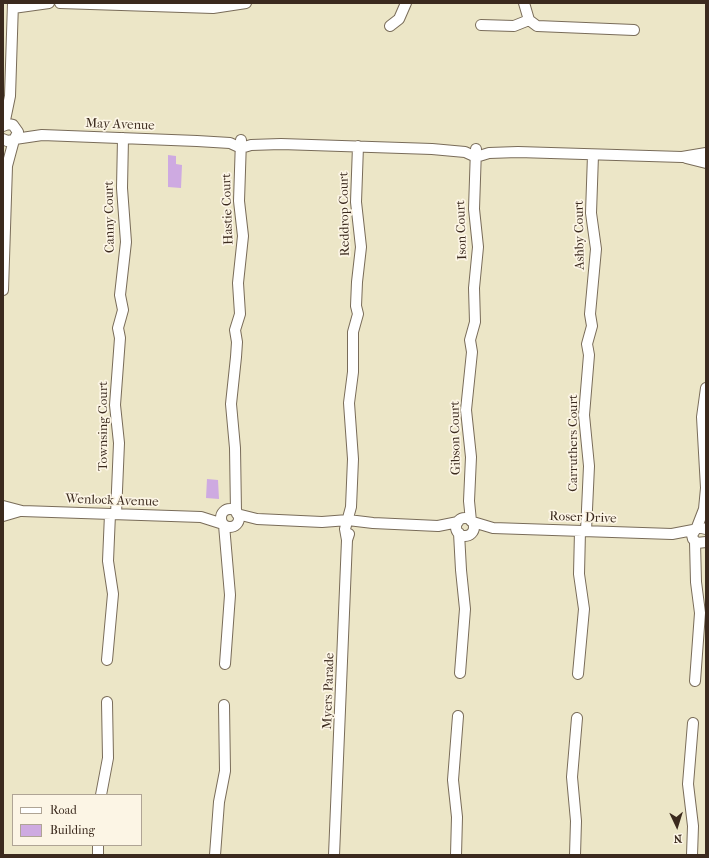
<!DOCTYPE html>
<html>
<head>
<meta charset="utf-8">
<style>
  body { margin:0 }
  #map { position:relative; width:709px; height:858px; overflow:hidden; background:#ece6c7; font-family:"IM FELL French Canon",serif }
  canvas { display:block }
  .frame { position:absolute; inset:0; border:4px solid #3b2a1e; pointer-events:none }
  .legend { position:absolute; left:12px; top:794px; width:130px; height:52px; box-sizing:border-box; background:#fcf5e5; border:1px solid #afa495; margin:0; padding:5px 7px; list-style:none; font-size:12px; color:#3b2a1e }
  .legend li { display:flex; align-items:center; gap:8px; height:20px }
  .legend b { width:20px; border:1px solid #afa495 }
  .north { position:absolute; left:657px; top:806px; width:40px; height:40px; -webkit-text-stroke:3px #fcf5e5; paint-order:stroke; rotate:176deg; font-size:11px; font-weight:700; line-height:16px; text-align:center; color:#3b2a1e }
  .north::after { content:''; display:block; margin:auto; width:14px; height:18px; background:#3b2a1e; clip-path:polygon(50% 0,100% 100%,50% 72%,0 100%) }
</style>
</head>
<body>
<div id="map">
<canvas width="709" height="858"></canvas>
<div class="frame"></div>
<ul class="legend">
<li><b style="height:5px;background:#fff"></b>Road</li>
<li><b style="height:11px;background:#ceaae1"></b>Building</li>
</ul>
<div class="north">N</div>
</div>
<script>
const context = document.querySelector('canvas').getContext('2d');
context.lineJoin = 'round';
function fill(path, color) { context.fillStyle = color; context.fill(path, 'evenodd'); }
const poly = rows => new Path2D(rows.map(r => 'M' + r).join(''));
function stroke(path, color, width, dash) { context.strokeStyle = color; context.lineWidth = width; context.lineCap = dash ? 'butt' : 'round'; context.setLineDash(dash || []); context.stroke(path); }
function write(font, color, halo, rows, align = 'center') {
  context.font = font + ' "IM FELL French Canon",serif'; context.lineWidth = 3.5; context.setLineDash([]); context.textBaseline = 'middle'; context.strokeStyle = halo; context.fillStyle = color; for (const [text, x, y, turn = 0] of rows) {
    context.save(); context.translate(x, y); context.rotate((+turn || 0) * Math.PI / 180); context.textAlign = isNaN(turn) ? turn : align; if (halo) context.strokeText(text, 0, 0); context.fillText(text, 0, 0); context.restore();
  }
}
fill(poly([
  [168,155,176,156,176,164,182,165,181,188,168,187],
  [207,479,218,480,219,499,206,498]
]), '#ceaae1');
const minor = poly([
  [60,3,213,8,246,3],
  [524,3,529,20,537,26,634,30],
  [13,8,49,3],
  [481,25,514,26,529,20],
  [390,26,399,19,406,3],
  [4,125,10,96,13,3],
  [3,126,8,124,13,125,18,132,14,140,7,141,3,139],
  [15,139,42,135,197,141,230,143,241,148,251,145,281,144,432,149,465,152,476,157,489,153,518,152,682,157,706,153],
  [686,158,706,163],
  [3,290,7,166,14,140],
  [3,506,22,511,201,517,223,524],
  '221 518a9 9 0 1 1 18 0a9 9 0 1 1-18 0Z',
  [236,512,235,448,231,404,236,357,237,342,235,330,240,314,238,283,243,236,239,201,241,140],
  [116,514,119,443,115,405,120,338,118,328,123,310,120,295,126,242,122,188,123,138],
  [237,514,257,519,322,522,348,520,373,523,438,526,458,522],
  [3,516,20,511],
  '456 527a9 9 0 1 1 18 0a9 9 0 1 1-18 0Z',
  [471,521,469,501,471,457,466,410,472,352,470,340,475,322,474,288,478,247,474,209,476,149],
  [473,522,493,528,672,534,693,530],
  [224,525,230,595,225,664],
  [697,527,704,509,706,488,702,417,706,388],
  [706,529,697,527,692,535,693,539,697,543,706,542],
  [586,531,589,466,584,415,589,355,587,344,592,326,590,314,596,249,591,213,593,155],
  [459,533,461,570,465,609,460,673],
  [347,540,345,529,351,507,353,459,349,403,353,372,353,332,358,314,356,306,357,282,361,247,356,202,358,146],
  [695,542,696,582,700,613,695,681],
  [107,660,113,594,108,561,110,514],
  [578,674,584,609,579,574,580,531],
  [101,795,108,758,107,702],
  [98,855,98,845],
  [215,855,219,802,225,771,224,705],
  [334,855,347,540,349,534],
  [456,855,457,817,453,780,458,716],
  [575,855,576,821,572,777,577,718],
  [692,855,693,826,688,784,693,723]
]);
stroke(minor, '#796c59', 12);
stroke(minor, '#fff', 10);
write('13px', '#3b2a1e', '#fcf5e5', [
  ["May Avenue",120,125,2],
  ["Hastie Court",228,209,-92],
  ["Reddrop Court",345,214,-91],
  ["Canny Court",110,217,-91],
  ["Ison Court",462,230,-92],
  ["Ashby Court",580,235,-91],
  ["Townsing Court",104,426,-90],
  ["Gibson Court",456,438,-91],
  ["Carruthers Court",574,443,-90],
  ["Wenlock Avenue",112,501,2],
  ["Roser Drive",583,518,2],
  ["Myers Parade",329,691,-88]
]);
</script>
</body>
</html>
